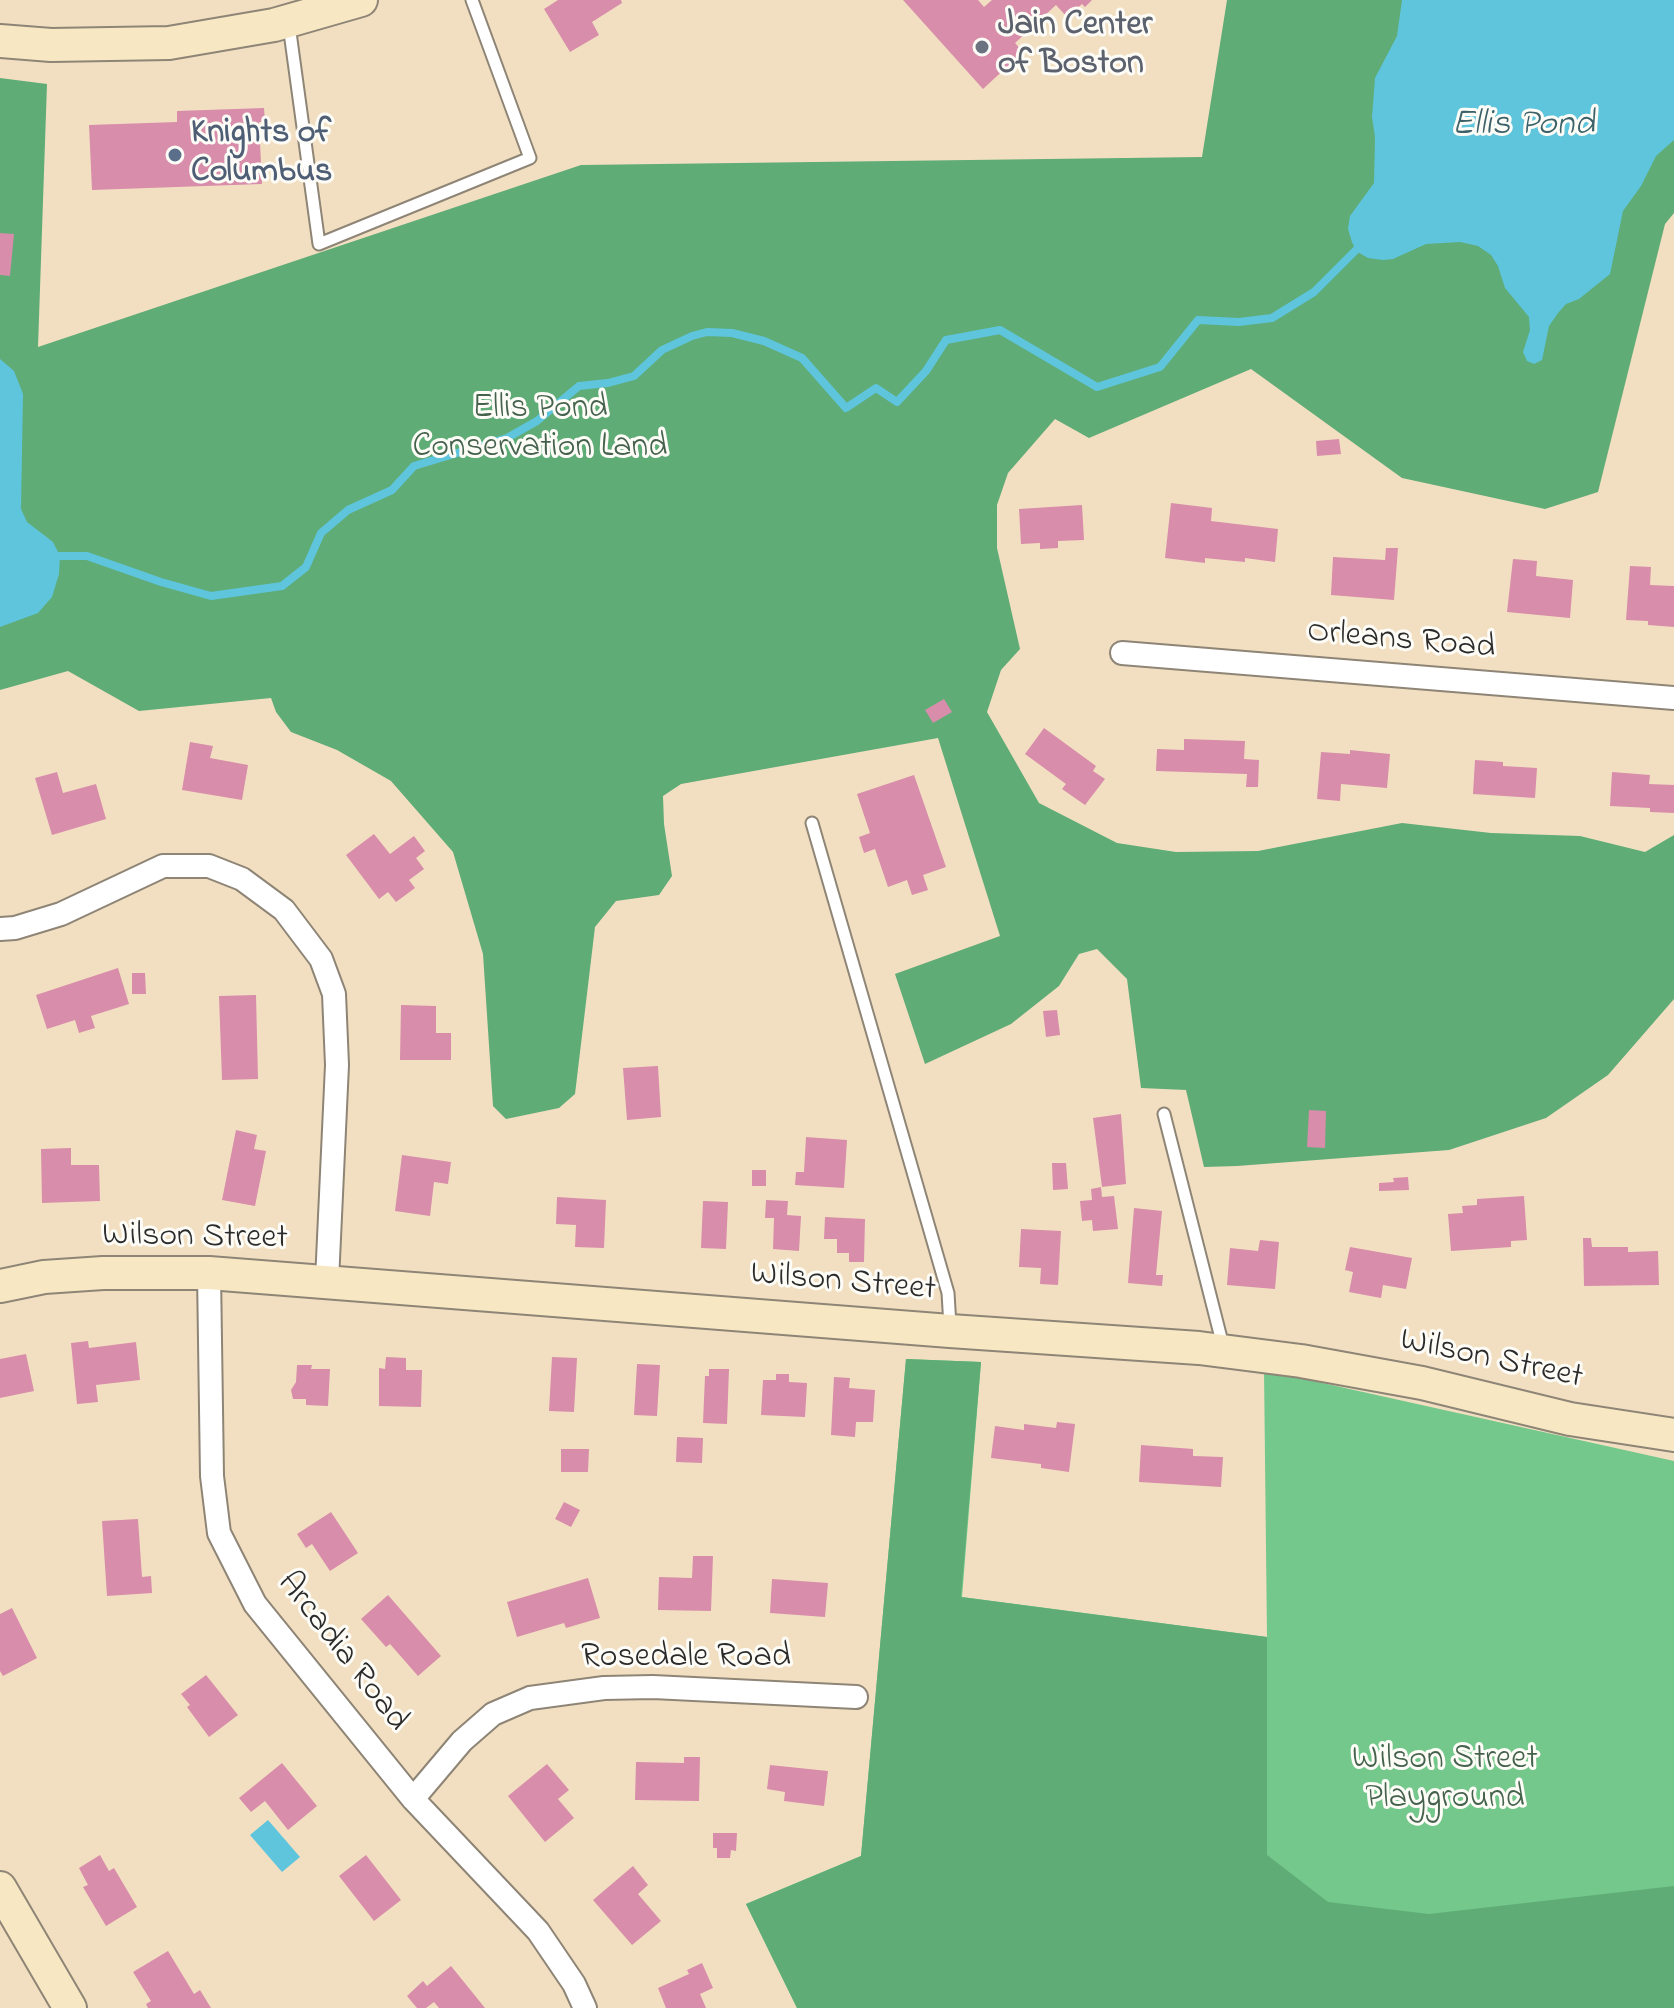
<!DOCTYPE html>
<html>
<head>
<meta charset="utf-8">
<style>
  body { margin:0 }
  canvas { display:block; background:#f2dfc1 }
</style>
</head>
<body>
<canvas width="1674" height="2008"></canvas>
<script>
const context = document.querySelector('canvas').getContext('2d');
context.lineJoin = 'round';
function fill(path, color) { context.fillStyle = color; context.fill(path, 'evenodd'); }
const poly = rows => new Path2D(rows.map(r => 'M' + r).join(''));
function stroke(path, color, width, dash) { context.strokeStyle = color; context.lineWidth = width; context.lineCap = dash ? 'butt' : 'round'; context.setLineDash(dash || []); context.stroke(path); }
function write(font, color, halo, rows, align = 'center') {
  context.font = font + ' "Indie Flower",sans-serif'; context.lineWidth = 6; context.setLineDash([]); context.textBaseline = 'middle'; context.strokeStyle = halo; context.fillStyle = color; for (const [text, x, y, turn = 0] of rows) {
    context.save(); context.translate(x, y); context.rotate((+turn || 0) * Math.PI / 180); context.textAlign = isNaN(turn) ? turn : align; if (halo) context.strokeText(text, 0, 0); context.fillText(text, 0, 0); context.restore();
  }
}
fill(poly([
  [906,1359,981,1362,962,1597,1267,1637,1264,1370,1674,1461,1674,2008,797,2008,746,1904,861,1856]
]), '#74c88b');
fill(poly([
  [1227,0,1674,0,1674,213,1665,224,1598,492,1545,509,1402,478,1251,369,1089,438,1055,419,1008,473,997,505,997,548,1020,649,1001,670,987,712,1039,803,1117,843,1176,852,1258,851,1402,823,1491,833,1580,836,1645,852,1674,835,1674,999,1608,1075,1546,1118,1449,1150,1237,1166,1204,1167,1186,1090,1141,1088,1127,979,1097,949,1079,954,1059,986,1011,1024,925,1064,895,974,1000,936,938,738,681,784,663,796,664,824,672,876,659,895,616,901,595,927,575,1094,559,1108,506,1119,493,1106,483,954,453,852,391,781,337,750,291,732,276,712,271,698,139,711,68,671,0,690,0,78,47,84,38,347,581,165,1202,157],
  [906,1359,981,1362,961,1597,1267,1637,1267,1855,1328,1902,1429,1914,1674,1886,1674,2008,797,2008,746,1904,861,1856]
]), '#5fac77');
fill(poly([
  [1402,0,1674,0,1674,140,1656,156,1641,186,1623,211,1610,274,1579,299,1566,304,1558,313,1549,326,1542,360,1534,364,1527,361,1523,352,1530,330,1529,317,1505,288,1498,266,1491,255,1478,246,1460,242,1426,244,1393,259,1383,260,1368,258,1356,251,1352,242,1348,229,1350,216,1374,183,1375,137,1372,117,1375,78,1397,36],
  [0,359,14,371,23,394,21,509,27,522,53,542,60,556,59,574,52,597,38,613,0,627],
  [268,1820,300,1857,282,1872,250,1835]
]), '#5fc5dc');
stroke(poly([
  [51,556,87,556,161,582,211,596,282,586,306,567,321,533,348,510,392,490,414,466,507,438,537,421,579,386,608,383,634,376,662,350,692,336,707,332,732,333,764,341,802,358,846,408,876,388,897,402,926,371,946,340,1000,330,1097,387,1160,367,1198,320,1239,322,1272,318,1314,292,1361,245]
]), '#5fc5dc', 8);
fill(poly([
  [558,0,621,0,622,3,592,22,599,35,570,52,544,9],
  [903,0,978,0,984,7,992,0,1092,0,1085,7,1082,4,1067,17,1056,5,1015,43,1023,52,983,89],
  [264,108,265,122,259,122,262,184,92,190,89,125,177,122,177,111],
  [0,233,14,234,10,276,0,275],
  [1339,439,1341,454,1317,456,1316,441],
  [1171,503,1212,508,1211,521,1278,529,1275,562,1245,558,1245,562,1205,558,1205,563,1165,558],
  [1082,505,1084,540,1058,541,1058,548,1040,549,1040,543,1021,544,1019,509],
  [1386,548,1398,548,1394,600,1331,595,1333,557,1385,560],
  [1513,559,1537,561,1536,576,1573,580,1570,618,1507,612],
  [1630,566,1651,567,1650,585,1674,586,1674,627,1648,625,1648,621,1626,620],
  [944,699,952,712,933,723,925,710],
  [1044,728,1096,766,1093,771,1105,779,1085,805,1062,789,1066,784,1025,754],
  [1184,739,1245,741,1244,759,1259,760,1258,787,1246,787,1247,774,1156,771,1157,749,1184,750],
  [190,742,213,746,210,758,248,765,242,800,182,790],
  [1350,750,1390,754,1387,788,1341,784,1340,801,1317,799,1321,752,1350,754],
  [1475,760,1503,762,1503,766,1537,768,1535,798,1473,794],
  [57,772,63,793,96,784,106,819,52,835,35,778],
  [1612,772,1650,775,1649,784,1674,785,1674,813,1650,812,1650,808,1610,806],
  [914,775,946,867,923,875,928,890,912,895,907,880,888,887,875,849,864,853,859,837,870,833,857,794],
  [374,834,390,854,414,836,425,851,416,858,424,869,409,880,415,888,396,902,388,892,379,899,346,855],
  [118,968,129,1004,91,1016,95,1028,79,1033,75,1020,47,1029,36,995],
  [132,973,145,973,146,994,132,994],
  [256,995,258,1079,222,1080,219,996],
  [401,1005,436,1006,436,1033,451,1033,451,1060,400,1060],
  [1057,1010,1060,1035,1046,1037,1043,1011],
  [658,1066,661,1117,627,1120,623,1068],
  [1309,1110,1326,1111,1325,1148,1307,1147],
  [1121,1114,1126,1184,1102,1187,1093,1118],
  [236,1130,257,1135,254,1149,266,1151,255,1206,222,1200],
  [806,1137,847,1140,844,1188,795,1185,796,1172,804,1172],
  [71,1148,71,1165,99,1165,100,1201,42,1203,41,1149],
  [402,1155,451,1162,448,1184,434,1182,430,1216,395,1211],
  [1052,1163,1066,1163,1068,1189,1053,1190],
  [752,1170,766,1170,766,1186,752,1186],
  [1408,1177,1409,1190,1379,1191,1379,1183,1394,1182,1393,1178],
  [1101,1187,1102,1197,1114,1196,1118,1229,1093,1231,1092,1220,1082,1221,1080,1201,1092,1200,1091,1189],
  [1524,1196,1527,1240,1511,1241,1511,1247,1451,1251,1448,1214,1463,1213,1462,1206,1477,1205,1477,1199],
  [557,1197,606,1200,604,1248,575,1247,576,1225,556,1224],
  [766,1200,788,1201,787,1215,801,1216,799,1251,773,1249,774,1218,765,1218],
  [703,1201,728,1202,726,1249,701,1248],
  [1134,1208,1162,1211,1156,1275,1163,1275,1162,1286,1128,1283],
  [825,1217,865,1219,864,1262,849,1262,849,1253,837,1253,837,1239,824,1239],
  [1021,1229,1061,1231,1058,1285,1040,1284,1041,1268,1019,1267],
  [1583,1238,1591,1238,1592,1247,1628,1247,1628,1252,1658,1251,1659,1285,1584,1286],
  [1260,1240,1279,1242,1275,1289,1227,1285,1230,1248,1258,1251],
  [1350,1247,1412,1258,1406,1289,1383,1285,1381,1298,1349,1292,1353,1272,1345,1270],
  [88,1341,89,1348,136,1342,140,1380,96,1385,98,1402,77,1404,71,1343],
  [26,1354,34,1391,0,1398,0,1359],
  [386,1357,406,1358,406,1370,422,1370,421,1407,379,1406,379,1368,385,1369],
  [552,1357,577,1358,574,1412,549,1411],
  [637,1364,660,1365,657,1416,634,1415],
  [297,1365,312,1365,311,1369,330,1369,328,1406,306,1405,306,1399,293,1399,291,1390,296,1382],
  [709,1369,729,1369,727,1424,703,1423,705,1376,709,1376],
  [776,1374,789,1374,789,1382,807,1383,805,1417,761,1415,763,1380,776,1380],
  [834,1377,850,1378,849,1388,875,1390,873,1422,856,1422,855,1437,831,1435],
  [1057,1422,1075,1424,1069,1472,1041,1468,1041,1464,991,1458,995,1426,1024,1430,1024,1424,1056,1428],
  [677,1437,703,1438,702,1463,676,1462],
  [1141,1445,1193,1449,1193,1456,1223,1457,1221,1487,1139,1482],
  [561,1449,589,1449,588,1472,561,1472],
  [564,1502,580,1510,571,1527,555,1519],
  [331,1512,358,1553,330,1571,312,1544,306,1548,297,1534],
  [138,1519,142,1577,151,1576,152,1593,107,1596,102,1521],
  [693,1556,713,1556,711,1611,658,1610,659,1577,692,1578],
  [588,1578,600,1618,566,1628,564,1623,517,1637,507,1602],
  [772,1579,828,1583,825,1617,770,1613],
  [388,1595,441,1656,418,1676,390,1644,386,1647,361,1619],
  [12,1608,37,1658,3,1676,0,1671,0,1614],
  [206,1675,238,1715,209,1737,187,1707,190,1705,181,1694],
  [684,1757,700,1757,699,1801,635,1800,636,1762,684,1763],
  [282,1763,317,1806,288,1830,265,1801,251,1812,239,1798],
  [547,1764,569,1790,558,1799,574,1818,545,1842,508,1796],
  [770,1765,828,1771,824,1806,784,1801,785,1792,767,1789],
  [713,1833,737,1833,736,1851,731,1850,730,1858,717,1858,717,1848,713,1848],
  [100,1855,109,1871,114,1868,137,1907,106,1926,83,1887,88,1885,79,1868],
  [366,1855,401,1900,374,1921,339,1876],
  [633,1866,648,1885,638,1894,661,1921,632,1945,593,1900],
  [168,1951,194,1994,200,1990,211,2008,148,2008,146,2004,151,2001,133,1972],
  [702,1963,713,1988,700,1994,706,2008,666,2008,658,1988,689,1974,687,1970],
  [451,1966,485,2008,439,2008,434,2002,426,2008,417,2008,407,1996,423,1981,427,1986]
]), '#d88daa');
const lane = poly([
  [289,25,319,244,530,158,472,0],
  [812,823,948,1293,950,1326],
  [1164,1114,1223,1346]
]);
const street = poly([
  [1122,653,1674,698],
  [0,929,15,928,61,914,163,866,209,866,242,879,284,910,321,959,334,994,337,1065,327,1281],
  [209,1273,212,1476,219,1533,255,1604,413,1799,538,1931,574,1984,585,2008],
  [413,1799,462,1741,493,1714,530,1698,604,1688,653,1687,856,1697]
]);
const secondary = poly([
  [0,41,51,45,169,43,274,25,361,0],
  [0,1286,44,1277,103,1273,209,1273,950,1331,1199,1348,1301,1361,1422,1383,1570,1419,1674,1435],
  [0,1888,70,2008]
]);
stroke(lane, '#8e8576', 15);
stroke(street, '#8e8576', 26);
stroke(secondary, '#8e8576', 36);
stroke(lane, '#fff', 11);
stroke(street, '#fff', 22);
stroke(secondary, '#f7e8c3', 32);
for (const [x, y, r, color] of [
  [982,47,8,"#6b7280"],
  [175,155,8,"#5c6f8a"]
]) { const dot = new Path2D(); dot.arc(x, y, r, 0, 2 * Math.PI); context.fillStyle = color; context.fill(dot); stroke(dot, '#fdfcf7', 3); }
write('bold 34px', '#5b616d', '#fdfcf7', [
  ["Jain Center",998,27],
  ["of Boston",998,66]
], 'left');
write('bold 34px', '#4e5e75', '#fdfcf7', [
  ["Knights of",191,135],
  ["Columbus",191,174]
], 'left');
write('34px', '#45624d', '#fdfcf7', [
  ["Ellis Pond",540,410],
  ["Conservation Land",540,449],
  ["Wilson Street",1445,1761],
  ["Playground",1445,1800]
]);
write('34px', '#2b2b2b', '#fdfcf7', [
  ["Orleans Road",1401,642,5],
  ["Wilson Street",195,1239,1],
  ["Wilson Street",843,1284,5],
  ["Wilson Street",1491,1361,12],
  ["Arcadia Road",341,1653,52],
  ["Rosedale Road",686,1659]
]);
write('italic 36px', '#3d6169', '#fdfcf7', [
  ["Ellis Pond",1523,127]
]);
</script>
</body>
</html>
